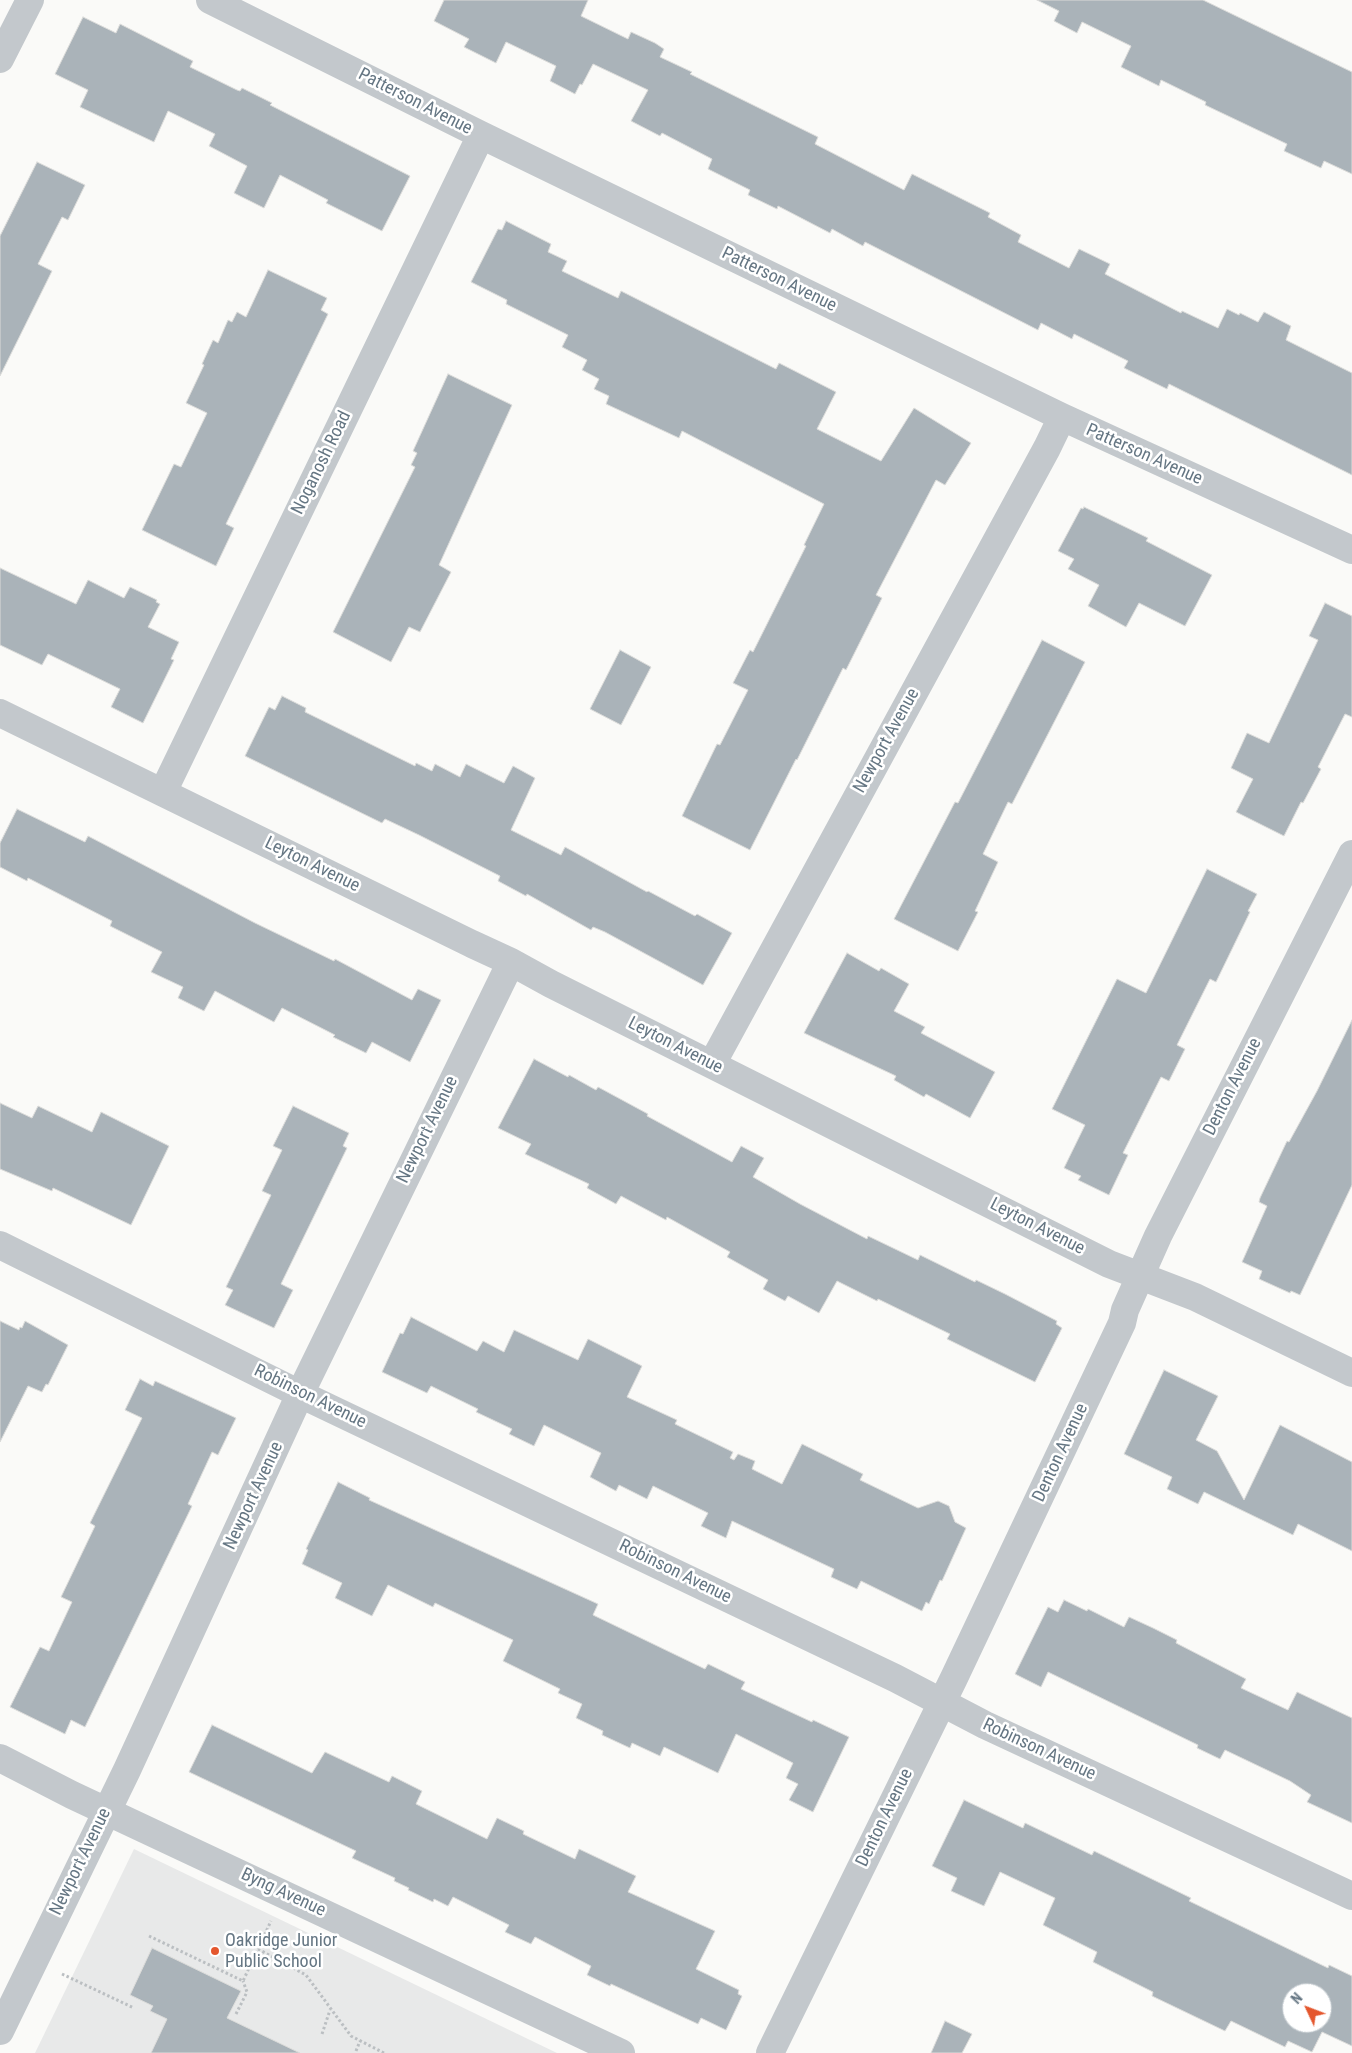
<!DOCTYPE html>
<html>
<head>
<meta charset="utf-8">
<style>
  body { margin:0 }
  #map { position:relative; width:1352px; height:2053px; overflow:hidden; background:#fafaf8; font-family:"Roboto Condensed",sans-serif }
  canvas { display:block }
  .north { position:absolute; left:1282px; top:1983px; width:50px; height:50px; box-sizing:border-box; background:#fff; border:1px solid #c1c8cd; border-radius:50%; rotate:313deg; font-size:14px; font-weight:700; line-height:20px; text-align:center; color:#657683 }
  .north::after { content:''; display:block; margin:auto; width:18px; height:22px; background:#e4572e; clip-path:polygon(50% 0,100% 100%,50% 72%,0 100%) }
</style>
</head>
<body>
<div id="map">
<canvas width="1352" height="2053"></canvas>
<div class="north">N</div>
</div>
<script>
const context = document.querySelector('canvas').getContext('2d');
context.lineJoin = 'round';
function fill(path, color) { context.fillStyle = color; context.fill(path, 'evenodd'); }
const poly = rows => new Path2D(rows.map(r => 'M' + r).join(''));
function stroke(path, color, width, dash) { context.strokeStyle = color; context.lineWidth = width; context.lineCap = dash ? 'butt' : 'round'; context.setLineDash(dash || []); context.stroke(path); }
function write(font, color, halo, rows, align = 'center') {
  context.font = font + ' "Roboto Condensed",sans-serif'; context.lineWidth = 5; context.setLineDash([]); context.textBaseline = 'middle'; context.strokeStyle = halo; context.fillStyle = color; for (const [text, x, y, turn = 0] of rows) {
    context.save(); context.translate(x, y); context.rotate((+turn || 0) * Math.PI / 180); context.textAlign = isNaN(turn) ? turn : align; if (halo) context.strokeText(text, 0, 0); context.fillText(text, 0, 0); context.restore();
  }
}
fill(poly([
  [134,1849,557,2053,35,2053]
]), '#e8e9e9');
const building = poly([
  [444,0,588,0,581,16,628,39,631,32,655,43,664,49,660,57,692,72,690,74,818,137,815,144,904,190,912,174,990,213,988,217,1021,235,1018,242,1069,268,1079,249,1110,264,1105,274,1181,313,1182,311,1218,328,1227,309,1239,315,1240,313,1258,322,1264,312,1291,326,1286,340,1352,373,1352,475,1169,384,1167,389,1124,368,1128,361,1074,334,1072,339,1041,323,1038,330,865,242,863,246,832,229,830,233,778,206,777,209,748,195,750,190,708,169,712,159,662,133,660,136,631,121,648,90,593,64,582,85,580,84,575,94,550,81,556,66,506,42,496,63,464,47,469,39,434,21,444,0],
  [1037,0,1203,0,1352,72,1352,174,1324,161,1321,168,1284,151,1287,144,1205,105,1206,102,1161,80,1159,86,1121,67,1131,46,1082,22,1077,33,1054,21,1059,11,1037,0],
  [83,17,116,33,120,24,193,61,190,67,237,90,240,91,242,88,272,103,270,105,410,176,382,231,326,203,328,200,280,175,264,208,234,193,247,166,209,146,215,134,168,111,154,142,80,107,88,90,55,74,83,17],
  [37,162,85,185,68,220,62,217,38,264,52,271,0,376,0,236,37,162],
  [506,221,551,244,548,252,567,261,562,271,618,298,621,291,776,369,779,363,836,392,817,429,881,461,914,408,971,443,945,485,936,480,876,595,882,598,846,670,843,668,797,760,796,759,750,850,682,816,717,744,720,745,748,690,733,683,750,650,753,652,806,546,804,545,824,504,682,431,679,438,606,404,609,396,594,389,599,379,582,370,587,360,562,347,568,335,506,304,507,300,471,282,498,229,502,230,506,221],
  [268,270,327,298,321,310,328,314,226,524,234,528,216,566,142,530,174,464,181,467,207,413,186,403,204,365,202,364,213,340,218,343,228,320,232,322,237,312,246,317,268,270],
  [448,374,512,405,439,565,451,572,420,632,409,627,391,662,333,632,415,467,411,465,417,453,413,451,448,374],
  [1084,507,1148,538,1146,541,1212,575,1185,626,1139,603,1126,627,1088,606,1099,585,1068,569,1074,559,1058,551,1081,508,1083,509,1084,507],
  [0,568,76,604,88,580,124,598,130,587,157,600,156,602,160,604,148,627,179,642,171,659,174,660,143,723,111,707,120,689,48,654,42,665,0,645,0,568],
  [1325,603,1352,616,1352,717,1345,714,1318,767,1321,769,1303,803,1301,802,1284,836,1236,812,1253,779,1231,768,1247,733,1269,743,1318,640,1309,636,1325,603],
  [1042,640,1085,662,1012,804,1008,802,983,854,998,862,975,911,978,912,958,951,894,919,955,802,958,803,1042,640],
  [620,650,651,667,621,725,590,709,620,650],
  [282,696,306,708,305,712,415,766,416,763,432,771,435,764,460,777,466,764,504,783,513,766,535,778,511,830,561,855,565,847,647,892,648,891,695,916,697,914,732,933,703,985,605,932,593,927,591,930,527,894,526,896,498,881,500,876,419,835,385,819,382,823,245,756,269,707,275,710,282,696],
  [17,809,85,842,88,836,255,923,334,961,335,959,412,1000,418,989,441,1000,410,1062,372,1042,366,1053,333,1037,335,1035,282,1008,274,1022,215,991,204,1011,178,998,183,987,151,972,162,952,110,926,112,921,28,878,27,881,0,867,0,843,17,809],
  [1207,869,1257,894,1248,911,1250,912,1216,982,1210,979,1177,1045,1185,1049,1169,1081,1161,1077,1123,1153,1128,1155,1109,1195,1078,1180,1081,1176,1064,1168,1085,1125,1052,1109,1117,979,1146,993,1207,869],
  [847,953,879,971,881,968,909,984,894,1011,925,1027,921,1033,995,1072,970,1118,926,1094,924,1097,894,1080,896,1076,804,1033,847,953],
  [1352,1020,1352,1185,1300,1295,1291,1291,1290,1293,1259,1279,1262,1271,1242,1262,1267,1206,1259,1202,1260,1198,1287,1141,1289,1142,1317,1091,1352,1020],
  [534,1059,568,1077,569,1075,596,1090,598,1087,648,1114,647,1116,732,1162,741,1146,764,1158,753,1177,800,1204,867,1239,868,1236,918,1260,920,1255,975,1282,976,1280,1005,1294,1057,1321,1056,1324,1062,1328,1035,1382,947,1339,950,1334,878,1299,877,1301,837,1281,819,1313,788,1296,785,1301,763,1289,768,1280,727,1257,730,1252,667,1217,666,1220,621,1196,616,1204,587,1188,589,1184,525,1154,531,1144,498,1128,534,1059],
  [0,1103,32,1118,38,1106,92,1132,101,1112,169,1146,131,1225,53,1188,52,1191,0,1169,0,1103],
  [293,1106,349,1133,343,1146,347,1148,281,1284,293,1290,274,1328,225,1305,233,1290,226,1287,271,1195,262,1191,282,1150,273,1146,293,1106],
  [411,1317,477,1351,483,1341,504,1352,514,1330,578,1360,588,1339,642,1366,627,1397,677,1420,675,1424,733,1452,730,1458,734,1460,738,1454,755,1461,752,1469,782,1484,802,1444,863,1474,860,1480,918,1508,938,1501,949,1506,955,1522,966,1528,942,1581,940,1580,929,1604,926,1602,922,1611,861,1581,857,1589,831,1577,834,1569,732,1521,726,1538,701,1526,708,1513,653,1486,647,1499,619,1485,616,1491,590,1477,601,1453,544,1425,534,1446,509,1434,512,1429,476,1412,478,1409,431,1386,427,1393,382,1372,400,1333,403,1334,411,1317],
  [0,1321,19,1330,20,1327,22,1328,25,1321,68,1345,48,1385,46,1384,42,1392,28,1386,0,1442,0,1321],
  [1164,1370,1218,1396,1196,1440,1217,1451,1244,1500,1280,1425,1352,1462,1352,1551,1298,1524,1293,1535,1204,1492,1198,1504,1167,1489,1172,1477,1124,1454,1164,1370],
  [140,1379,153,1386,155,1381,236,1418,218,1455,212,1452,188,1504,192,1506,85,1727,71,1720,65,1734,10,1707,40,1647,49,1651,72,1602,61,1597,95,1526,90,1523,142,1418,125,1410,140,1379],
  [338,1482,370,1498,369,1500,598,1604,593,1615,705,1669,708,1664,745,1682,741,1689,812,1722,813,1720,849,1737,813,1812,789,1800,798,1784,786,1778,793,1763,736,1734,718,1773,664,1747,660,1756,632,1743,630,1748,602,1735,603,1731,576,1718,582,1704,558,1693,560,1689,503,1661,513,1640,435,1603,433,1607,388,1585,372,1616,335,1598,342,1583,302,1564,308,1550,306,1549,338,1482],
  [1064,1600,1087,1611,1088,1609,1124,1627,1129,1617,1153,1628,1177,1640,1176,1643,1246,1679,1241,1688,1288,1710,1297,1692,1352,1718,1352,1823,1307,1802,1311,1795,1290,1781,1225,1750,1220,1759,1197,1748,1198,1745,1048,1672,1041,1687,1015,1674,1048,1607,1058,1612,1064,1600],
  [212,1725,312,1773,325,1752,389,1782,392,1776,422,1791,416,1804,487,1839,497,1818,524,1831,523,1834,575,1859,579,1849,636,1876,628,1892,715,1931,696,1969,739,1990,738,1994,742,1996,726,2030,701,2018,698,2024,611,1984,610,1986,587,1975,591,1966,535,1937,531,1944,505,1932,509,1925,453,1897,448,1906,434,1899,433,1902,408,1890,409,1888,394,1881,395,1878,352,1858,356,1851,189,1772,212,1725],
  [964,1800,1023,1828,1025,1823,1092,1855,1094,1851,1191,1898,1189,1901,1328,1968,1329,1965,1352,1976,1352,2046,1322,2032,1312,2052,1288,2041,1285,2047,1231,2021,1225,2031,1152,1996,1153,1992,1093,1962,1097,1952,1043,1925,1055,1898,1000,1872,984,1906,951,1891,957,1878,932,1866,964,1800],
  [1292,1993,1322,1993,1322,2023,1292,2023,1292,1993],
  [152,1948,241,1991,227,2018,300,2053,151,2053,167,2019,150,2011,153,2006,130,1995,152,1948],
  [945,2021,972,2034,962,2053,931,2053,945,2021]
]);
fill(building, '#aab3b9');
stroke(building, '#dcdcda', 1);
stroke(poly([
  [149,1936,243,1981,271,1921],
  [258,1949,306,1975,351,2036,384,2053],
  [62,1974,134,2008],
  [236,2014,247,1992,243,1981],
  [322,2034,330,2010],
  [356,2051,360,2041]
]), '#bbbfc2', 3, [2.5, 2.5]);
stroke(poly([
  [210,0,481,135,1062,417,1352,550],
  [0,59,30,0],
  [0,713,472,944,511,962,551,984,1109,1264,1195,1297,1352,1373],
  [163,792,481,135],
  [712,1064,1047,448,1062,417],
  [0,1245,300,1394,895,1678,985,1725,1352,1896],
  [0,1758,72,1795,621,2053],
  [0,2031,127,1770,300,1394,511,962],
  [770,2053,954,1678,1122,1323,1125,1310,1158,1236,1352,854]
]), '#c3c8cc', 28);
for (const [x, y, r, color] of [
  [215,1951,5,"#e4572e"]
]) { const dot = new Path2D(); dot.arc(x, y, r, 0, 2 * Math.PI); context.fillStyle = color; context.fill(dot); stroke(dot, '#fff', 2); }
write('18px', '#657683', '#fff', [
  ["Patterson Avenue",415,102,27],
  ["Patterson Avenue",779,280,26],
  ["Patterson Avenue",1144,455,24],
  ["Noganosh Road",322,463,-64],
  ["Newport Avenue",887,741,-61],
  ["Leyton Avenue",312,865,26],
  ["Leyton Avenue",675,1046,27],
  ["Denton Avenue",1233,1087,-63],
  ["Newport Avenue",428,1130,-64],
  ["Leyton Avenue",1037,1227,27],
  ["Robinson Avenue",310,1397,26],
  ["Denton Avenue",1061,1453,-65],
  ["Newport Avenue",254,1496,-65],
  ["Robinson Avenue",675,1572,26],
  ["Robinson Avenue",1039,1750,25],
  ["Denton Avenue",885,1818,-64],
  ["Newport Avenue",81,1862,-64],
  ["Byng Avenue",283,1893,25]
]);
write('18px', '#657683', '#fff', [
  ["Oakridge Junior",225,1941],
  ["Public School",225,1962]
], 'left');
</script>
</body>
</html>
